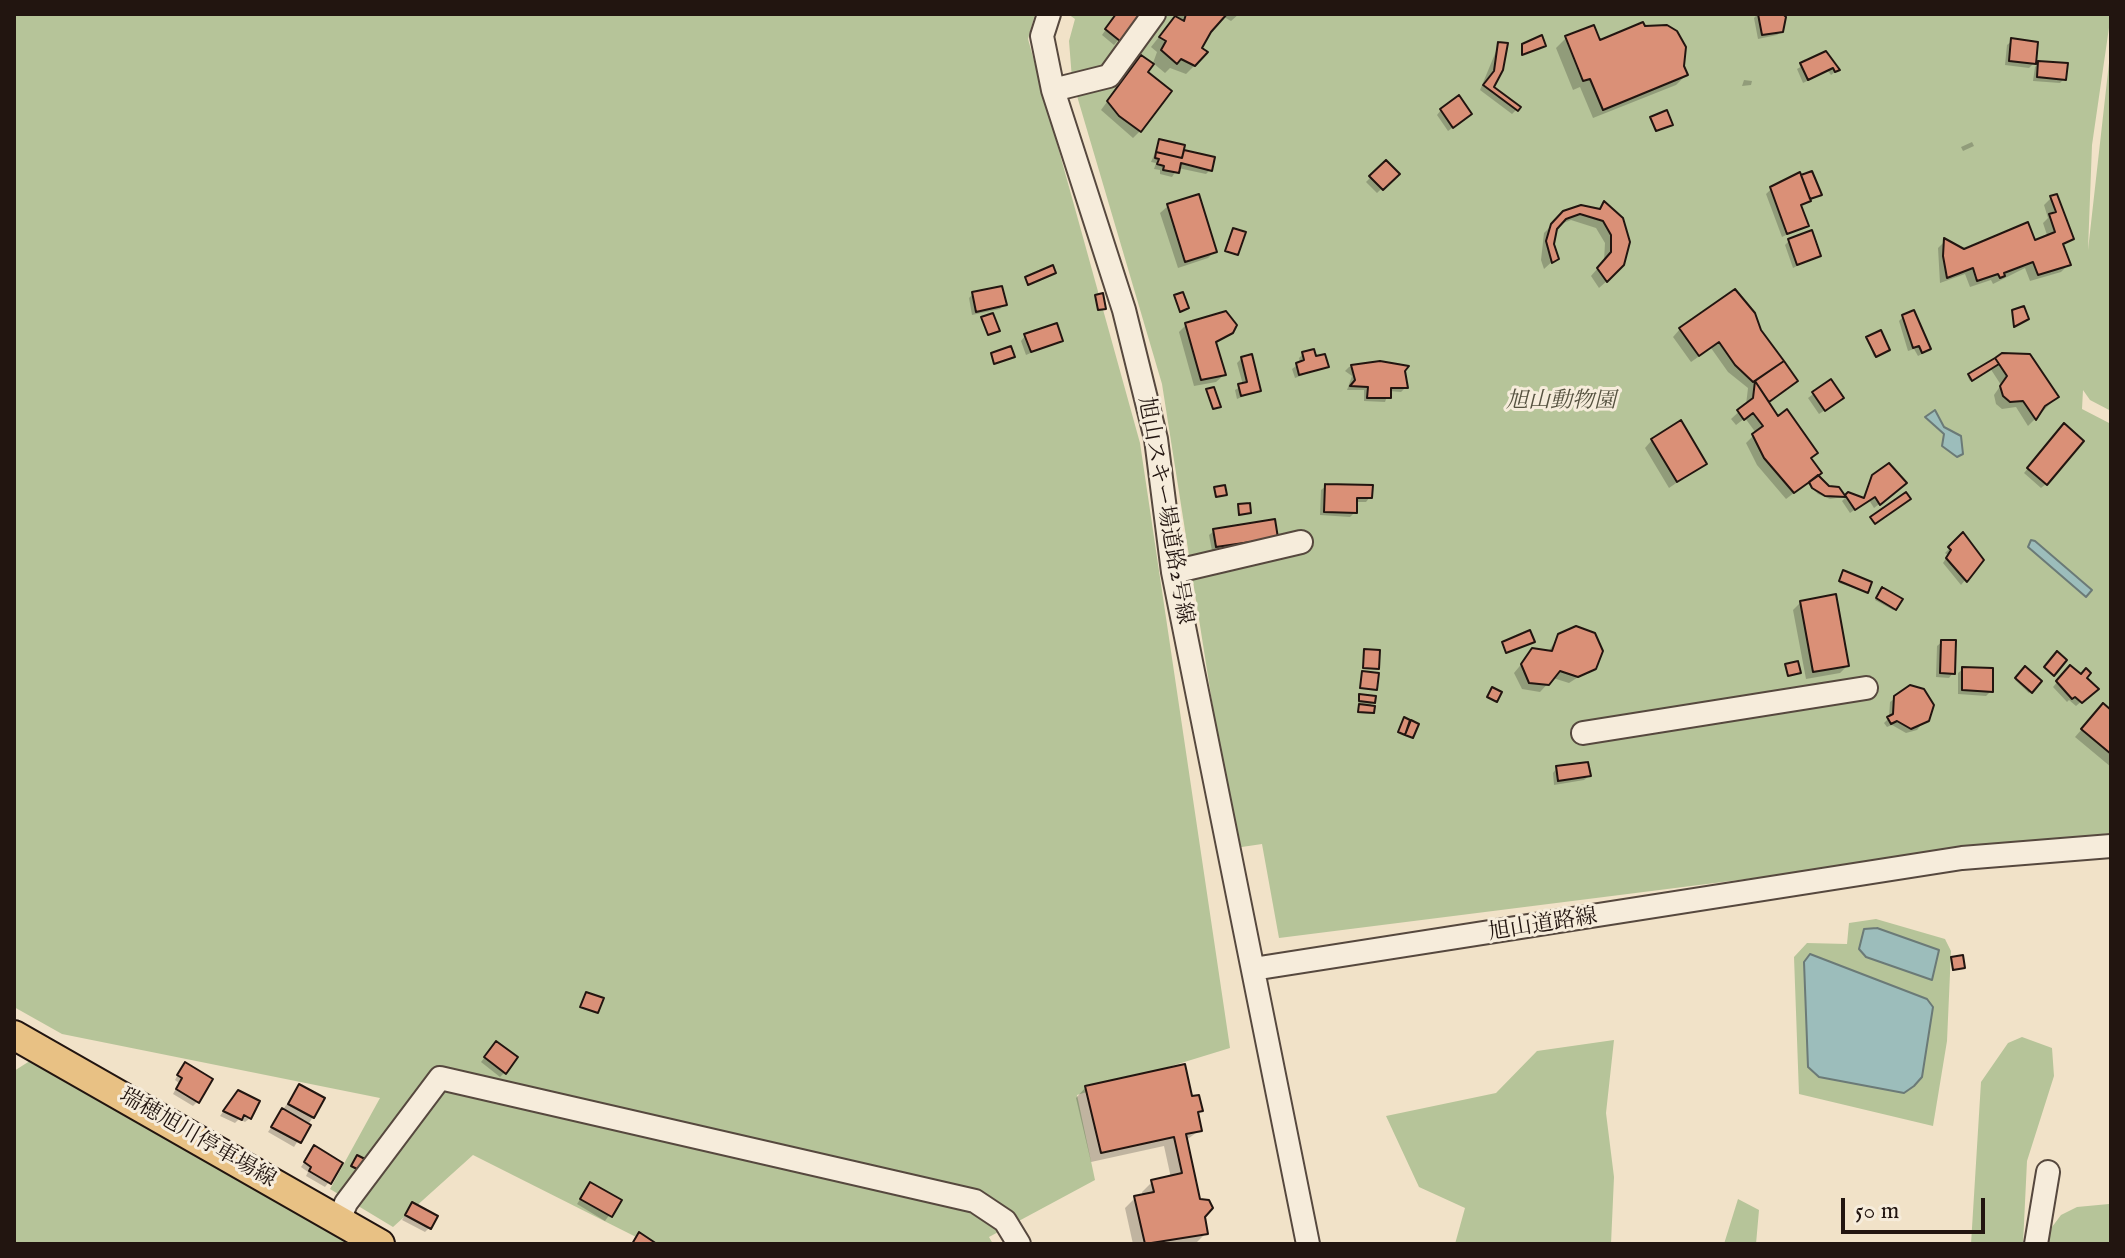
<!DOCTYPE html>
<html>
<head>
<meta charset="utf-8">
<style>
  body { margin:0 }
  #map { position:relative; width:2125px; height:1258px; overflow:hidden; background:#f1e2c8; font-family:"IM FELL English",serif }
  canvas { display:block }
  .frame { position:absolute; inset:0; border:16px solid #221510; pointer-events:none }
  .scale { position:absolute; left:1841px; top:1198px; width:144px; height:36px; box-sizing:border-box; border:4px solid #221510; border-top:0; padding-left:10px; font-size:24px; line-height:28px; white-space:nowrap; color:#221510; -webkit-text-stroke:6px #f6ecdb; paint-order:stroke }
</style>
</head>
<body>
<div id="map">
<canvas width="2125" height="1258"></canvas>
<div class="frame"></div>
<div class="scale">50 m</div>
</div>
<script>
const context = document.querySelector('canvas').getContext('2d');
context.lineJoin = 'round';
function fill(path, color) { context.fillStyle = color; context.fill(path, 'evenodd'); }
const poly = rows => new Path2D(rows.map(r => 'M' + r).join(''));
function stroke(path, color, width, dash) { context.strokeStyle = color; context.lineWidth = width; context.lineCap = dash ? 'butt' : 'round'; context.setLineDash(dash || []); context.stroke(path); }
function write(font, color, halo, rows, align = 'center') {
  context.font = font + ' "IM FELL English","Noto Serif JP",serif'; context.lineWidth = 6; context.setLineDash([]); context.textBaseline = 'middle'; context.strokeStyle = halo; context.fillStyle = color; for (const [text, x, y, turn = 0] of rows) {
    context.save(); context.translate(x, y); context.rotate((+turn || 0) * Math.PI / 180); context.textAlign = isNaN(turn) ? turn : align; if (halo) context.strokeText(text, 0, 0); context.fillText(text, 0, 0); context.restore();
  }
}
fill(poly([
  [14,14,1035,14,1028,39,1140,443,1230,1048,1077,1095,1095,1180,989,1237,993,1244,650,1244,473,1155,393,1227,330,1189,380,1098,62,1034,14,1007],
  [1068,14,2111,14,2092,145,2088,250,2111,45,2111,411,2090,400,2083,390,2082,409,2111,424,2111,833,1279,938,1262,844,1235,848,1162,384,1072,79,1069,41,1075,19],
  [1876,919,1945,939,1951,951,1947,1041,1933,1126,1799,1094,1794,957,1807,943,1847,944,1849,923],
  [2022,1037,2052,1048,2054,1076,2027,1161,2023,1244,1971,1244,1981,1082,2008,1043],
  [1614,1040,1606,1113,1614,1177,1611,1244,1455,1244,1465,1208,1419,1187,1386,1116,1496,1093,1537,1051],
  [44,1052,380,1244,14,1244,14,1071],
  [1738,1199,1759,1210,1756,1244,1724,1244],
  [2109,1204,2111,1244,2047,1244,2052,1227,2061,1215,2077,1207]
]), '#b6c499');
const water = poly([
  [1935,410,1944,427,1961,436,1963,454,1957,457,1942,446,1944,434,1925,417,1935,410],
  [2031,540,2035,541,2092,590,2086,597,2028,547,2031,540],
  [1877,928,1939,950,1932,980,1866,957,1859,949,1864,929,1877,928],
  [1810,954,1927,999,1933,1007,1922,1077,1914,1086,1904,1093,1819,1077,1808,1067,1804,962,1810,954]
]);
fill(water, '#9cbdbb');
stroke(water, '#6b7a77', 2);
fill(poly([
  [1117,14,1139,14,1114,45,1102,35],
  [1177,14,1239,14,1231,21,1224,17,1199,48,1196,64,1186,74,1170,68,1165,73,1153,63,1157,52,1151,47],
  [1758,14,1780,14,1782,31,1777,35,1758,39,1754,18],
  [1644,28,1681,41,1686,75,1676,85,1593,118,1580,87,1573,90,1556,48,1566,38,1598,42],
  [2012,41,2034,63,2029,68,2005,65,2007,45],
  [1499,44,1492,87,1519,107,1512,114,1480,90],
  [1825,53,1838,70,1831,75,1828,71,1803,83,1797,69],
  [2039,63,2064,79,2060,83,2033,81,2035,67],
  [1134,65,1145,73,1140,131,1133,138,1101,110],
  [1744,80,1752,81,1751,85,1742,86],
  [1441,110,1465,119,1448,131,1437,115],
  [1160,141,1182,151,1213,158,1210,170,1206,174,1178,168,1172,177,1160,174,1160,170,1154,169,1156,163,1151,162],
  [1972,142,1974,146,1963,151,1961,147],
  [1386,162,1397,174,1377,193,1366,182],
  [1799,174,1819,195,1800,207,1807,225,1782,237,1766,194,1780,181],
  [2051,198,2071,239,2062,247,2069,264,2061,272,2030,281,2025,268,1993,284,1991,280,1970,287,1965,274,1940,283,1938,248,1945,241,1964,251,2034,243,2048,238,2043,223,2048,218,2044,205],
  [1605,204,1626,257,1617,272,1599,288,1591,276,1604,261,1605,243,1596,228,1571,220,1558,225,1551,244,1556,258,1544,269,1541,260,1544,233,1564,213,1598,211],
  [1168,206,1215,251,1208,258,1178,268,1160,213],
  [1789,241,1819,255,1793,268,1785,245],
  [973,294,1004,304,1000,309,972,315,969,298],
  [1223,313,1234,323,1232,332,1215,344,1224,375,1216,382,1194,386,1179,332,1187,324],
  [1903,317,1929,349,1924,353,1918,356,1914,349,1908,351,1899,321],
  [1680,329,1760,331,1783,362,1791,386,1767,402,1809,459,1815,476,1828,487,1838,489,1844,497,1830,499,1818,494,1807,483,1786,499,1757,465,1746,443,1756,433,1745,418,1736,425,1731,419,1746,405,1748,388,1728,372,1711,348,1691,362,1673,337],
  [1025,336,1061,340,1026,355,1021,341],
  [1867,339,1886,351,1874,357],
  [1303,354,1327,366,1295,378,1292,369,1300,363,1299,358],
  [1242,358,1259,390,1237,399,1235,390,1243,385,1237,363],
  [1994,361,2057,397,2028,426,2016,407,2002,409,1996,404,1994,395,2001,385,1990,368,1970,381,1968,377],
  [1380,363,1402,371,1406,387,1401,392,1389,391,1385,402,1364,401,1364,390,1347,390,1352,376,1345,371,1349,367],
  [1830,381,1837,402,1819,414,1808,398],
  [2060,431,2046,484,2041,488,2024,473],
  [1652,440,1704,464,1669,488,1645,448],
  [1873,476,1900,488,1874,508,1869,500,1850,513,1842,501,1848,495,1862,499],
  [1326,486,1370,497,1366,502,1355,502,1355,512,1350,517,1320,515,1321,490],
  [1214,531,1271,542,1212,551,1209,535],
  [1963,535,1982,560,1961,585,1943,563,1948,555,1945,553],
  [1842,574,1866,592,1839,583],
  [1881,591,1895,609,1893,610,1875,600],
  [1801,602,1847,666,1840,673,1806,679,1793,610],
  [1559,636,1594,667,1569,683,1553,678,1540,692,1522,689,1514,673,1533,650,1548,652],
  [1942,642,1953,673,1949,678,1936,677,1937,646],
  [2070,667,2096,689,2076,706,2069,700,2067,702,2053,687],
  [1963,669,1991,691,1986,696,1958,694,1958,673],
  [2025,669,2040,681,2029,693,2015,680],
  [1910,687,1927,694,1932,711,1917,730,1906,733,1892,725,1887,727,1884,723,1889,718,1890,702],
  [1360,696,1373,702,1369,707,1371,714,1357,713,1362,703,1358,703],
  [2096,713,2111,713,2111,767,2075,737],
  [1557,768,1589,776,1584,780,1554,785,1553,773],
  [492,1048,505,1072,500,1077,481,1062],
  [181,1069,197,1102,193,1106,173,1094,179,1083,175,1080],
  [299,1086,313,1117,294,1147,268,1132],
  [1086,1087,1191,1098,1200,1111,1196,1115,1200,1130,1185,1141,1206,1233,1196,1243,1133,1244,1125,1208,1135,1198,1143,1196,1142,1192,1152,1182,1171,1178,1164,1146,1091,1162,1076,1098],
  [233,1097,250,1118,245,1122,239,1119,235,1123,220,1116],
  [314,1148,329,1182,325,1187,306,1176,308,1172,301,1167],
  [590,1184,619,1201,605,1221,577,1204],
  [412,1205,429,1228,425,1232,402,1220]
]), '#0003');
const building = poly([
  [1116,14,1141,14,1120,41,1105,29,1116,14],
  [1186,14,1227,14,1211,32,1202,48,1208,52,1195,66,1181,59,1177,64,1161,50,1166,41,1159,37,1175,16,1184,21,1186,14],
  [1758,14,1783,14,1786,17,1783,32,1762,35,1758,14],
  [1643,22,1645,26,1667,25,1677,31,1686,47,1684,66,1688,75,1603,110,1590,79,1583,81,1565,36,1594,25,1600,40,1643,22],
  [1542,35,1546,46,1522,55,1522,44,1542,35],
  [2011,38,2038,42,2036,64,2009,61,2011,38],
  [1498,42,1508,43,1503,70,1494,87,1521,107,1518,111,1483,85,1494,71,1498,42],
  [1826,51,1840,70,1835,72,1833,68,1808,80,1800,63,1826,51],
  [1141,55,1154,64,1148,72,1172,91,1141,132,1119,116,1107,101,1141,55],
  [2038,61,2068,63,2066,80,2037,77,2038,61],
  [1459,95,1472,114,1453,128,1440,109,1459,95],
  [1667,110,1673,125,1656,131,1650,117,1667,110],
  [1159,139,1185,145,1182,158,1156,152,1159,139],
  [1184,150,1215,157,1212,171,1181,163,1179,173,1163,170,1164,166,1157,164,1159,159,1155,158,1156,152,1182,158,1184,150],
  [1386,160,1400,174,1383,190,1369,176,1386,160],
  [1812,171,1822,195,1810,199,1801,175,1812,171],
  [1800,172,1811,201,1801,205,1809,226,1787,234,1770,187,1800,172],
  [1199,194,1217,252,1185,262,1167,204,1199,194],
  [2057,194,2074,239,2063,244,2071,265,2038,275,2033,262,2004,273,2005,276,2000,278,1998,274,1977,281,1973,268,1947,278,1943,256,1944,238,1964,249,2028,222,2035,240,2055,232,2049,214,2056,212,2050,196,2057,194],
  [1604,201,1623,218,1630,242,1624,265,1607,282,1597,268,1611,252,1611,235,1603,221,1580,214,1566,219,1557,229,1554,244,1559,259,1552,263,1546,241,1551,224,1563,211,1581,205,1600,209,1604,201],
  [1233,228,1246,232,1238,255,1225,251,1233,228],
  [1812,230,1821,256,1797,265,1788,239,1812,230],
  [1053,265,1056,273,1028,285,1025,277,1053,265],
  [1002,286,1007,305,976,312,972,292,1002,286],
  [1735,289,1755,313,1761,330,1784,361,1753,382,1735,365,1719,342,1699,356,1679,328,1735,289],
  [1183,292,1189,308,1180,312,1174,295,1183,292],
  [1103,293,1106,309,1098,310,1095,295,1103,293],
  [2024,306,2029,319,2014,327,2012,310,2024,306],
  [1914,310,1931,349,1922,353,1919,346,1913,348,1902,315,1914,310],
  [1226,311,1237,325,1233,333,1216,342,1226,375,1201,380,1185,323,1226,311],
  [993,313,1000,331,988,335,981,317,993,313],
  [1057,323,1063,341,1031,352,1024,334,1057,323],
  [1881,330,1890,350,1876,357,1866,337,1881,330],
  [1011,346,1015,357,994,364,991,353,1011,346],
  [1314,349,1316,356,1325,354,1329,367,1299,375,1296,363,1304,360,1302,352,1314,349],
  [2002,353,2030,354,2059,397,2045,406,2036,420,2023,401,2010,402,2003,396,2000,386,2007,376,1995,358,2002,353],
  [1252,354,1261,391,1241,396,1238,384,1247,382,1241,357,1252,354],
  [1995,358,1999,364,1972,381,1968,374,1995,358],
  [1380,361,1409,366,1405,371,1408,388,1391,388,1391,398,1367,398,1368,387,1350,386,1355,380,1351,365,1380,361],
  [1784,361,1798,381,1769,402,1755,381,1784,361],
  [1831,379,1844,398,1825,411,1812,392,1831,379],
  [1755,381,1778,416,1787,409,1818,453,1811,458,1822,473,1794,493,1764,458,1752,434,1763,426,1753,413,1744,420,1737,410,1753,398,1755,381],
  [1214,387,1221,407,1213,409,1206,389,1214,387],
  [1681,420,1707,464,1677,482,1651,439,1681,420],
  [2064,423,2084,441,2047,485,2027,468,2064,423],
  [1889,463,1907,483,1880,505,1875,497,1855,510,1845,495,1848,492,1864,498,1872,475,1889,463],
  [1818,475,1829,486,1839,487,1846,497,1825,496,1812,488,1809,482,1818,475],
  [1325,484,1373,485,1372,498,1357,498,1357,513,1324,512,1325,484],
  [1225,485,1227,495,1216,497,1214,487,1225,485],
  [1906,492,1911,499,1875,524,1870,517,1906,492],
  [1250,503,1251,513,1239,515,1238,504,1250,503],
  [1275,519,1278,538,1216,547,1213,529,1275,519],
  [1963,532,1984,560,1967,582,1946,558,1951,550,1948,547,1963,532],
  [1843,570,1872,582,1868,593,1839,581,1843,570],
  [1882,587,1903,599,1896,610,1876,598,1882,587],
  [1836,594,1849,666,1813,672,1800,601,1836,594],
  [1576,626,1595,633,1603,651,1596,669,1578,677,1560,671,1549,685,1529,683,1521,664,1532,648,1552,651,1558,634,1576,626],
  [1530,630,1535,642,1506,653,1502,642,1530,630],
  [1941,640,1956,640,1955,674,1940,673,1941,640],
  [1364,649,1380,650,1379,669,1363,668,1364,649],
  [2057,651,2067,660,2054,676,2044,667,2057,651],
  [1798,661,1801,673,1788,676,1785,664,1798,661],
  [2070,665,2081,674,2086,668,2091,673,2087,678,2099,689,2082,703,2075,697,2072,699,2056,681,2070,665],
  [2025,666,2042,681,2032,693,2015,678,2025,666],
  [1962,667,1993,668,1993,692,1962,690,1962,667],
  [1362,671,1379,673,1377,690,1360,688,1362,671],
  [1910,685,1924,689,1934,705,1929,721,1911,729,1897,721,1891,724,1887,717,1893,714,1894,696,1910,685],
  [1492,687,1502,692,1497,702,1487,697,1492,687],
  [1359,694,1376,696,1375,703,1359,701,1359,694],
  [2103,703,2111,710,2111,754,2081,729,2103,703],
  [1359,704,1375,706,1374,713,1358,712,1359,704],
  [1404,717,1410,720,1405,735,1398,732,1404,717],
  [1411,720,1419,724,1413,738,1405,735,1411,720],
  [1588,762,1591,776,1558,781,1556,766,1588,762],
  [1963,955,1965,968,1953,970,1951,957,1963,955],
  [586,992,604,998,598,1013,580,1007,586,992],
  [496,1041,518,1057,506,1074,484,1057,496,1041],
  [185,1062,213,1079,199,1103,176,1089,182,1078,177,1075,185,1062],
  [1185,1064,1192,1096,1199,1095,1203,1111,1198,1112,1202,1131,1186,1134,1200,1199,1209,1200,1213,1208,1205,1217,1208,1234,1145,1244,1134,1196,1154,1192,1151,1180,1182,1173,1174,1137,1101,1153,1085,1086,1185,1064],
  [299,1084,325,1098,314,1118,288,1104,299,1084],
  [238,1090,260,1101,251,1119,244,1115,242,1120,223,1111,238,1090],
  [282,1108,311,1125,301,1143,271,1127,282,1108],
  [314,1145,343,1163,331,1184,309,1171,311,1167,304,1162,314,1145],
  [357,1155,365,1159,359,1170,351,1166,357,1155],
  [590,1182,622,1200,612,1217,580,1199,590,1182],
  [412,1202,438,1216,431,1229,405,1215,412,1202],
  [639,1232,657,1244,632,1244,639,1232]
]);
fill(building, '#da9077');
stroke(building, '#221510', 2);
const minor = poly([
  [1049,14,1042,36,1053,90,1124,310,1156,439,1173,572,1308,1244],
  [1053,90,1109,76,1154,14],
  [1173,572,1301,542],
  [1583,733,1866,688],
  [1253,969,1962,858,2111,846],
  [339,1220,346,1203,440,1078,975,1201,1005,1221,1019,1244],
  [2036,1244,2048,1172]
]);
const major = poly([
  [14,1035,380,1244]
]);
stroke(minor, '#56483e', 26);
stroke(major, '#221510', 32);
stroke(minor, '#f6ecdb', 22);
stroke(major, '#e8c184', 28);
write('italic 22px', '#565240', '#f6ecdb', [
  ["旭山動物園",1561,402]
]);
write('22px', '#221510', '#f6ecdb', [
  ["旭山スキー場道路2号線",1164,511,80],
  ["旭山道路線",1543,926,-9],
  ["瑞穂旭川停車場線",197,1139,30]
]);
</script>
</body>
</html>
